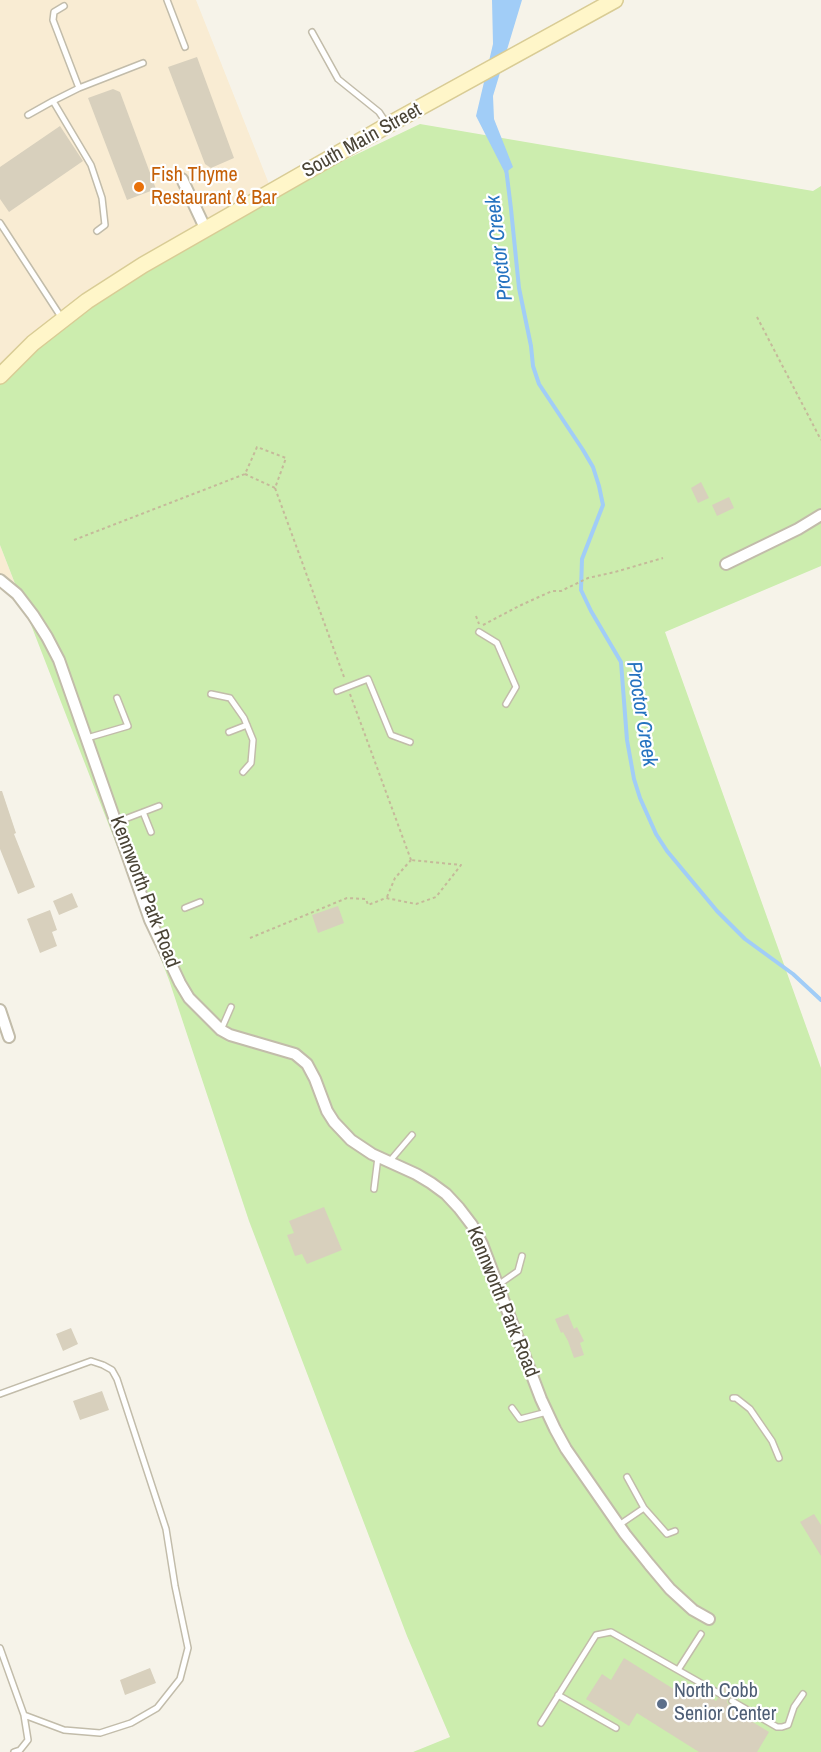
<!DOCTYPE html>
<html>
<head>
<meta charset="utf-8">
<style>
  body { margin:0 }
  canvas { display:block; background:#f6f3e9 }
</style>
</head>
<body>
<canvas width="821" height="1752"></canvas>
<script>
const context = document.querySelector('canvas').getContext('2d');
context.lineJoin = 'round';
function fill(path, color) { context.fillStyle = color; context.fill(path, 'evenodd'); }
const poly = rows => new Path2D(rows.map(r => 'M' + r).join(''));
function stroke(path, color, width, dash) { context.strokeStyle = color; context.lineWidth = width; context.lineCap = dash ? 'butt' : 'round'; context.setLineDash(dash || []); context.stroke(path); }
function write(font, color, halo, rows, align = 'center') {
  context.font = font + ' "Archivo Narrow",sans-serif'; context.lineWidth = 4.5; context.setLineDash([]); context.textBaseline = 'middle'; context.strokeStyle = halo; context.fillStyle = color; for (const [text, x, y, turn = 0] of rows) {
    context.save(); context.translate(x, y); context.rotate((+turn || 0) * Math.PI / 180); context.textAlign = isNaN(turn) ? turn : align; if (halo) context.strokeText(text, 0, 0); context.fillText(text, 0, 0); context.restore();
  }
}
fill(poly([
  [0,0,196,0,273,194,0,381],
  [0,545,18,592,0,585]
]), '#f9ecd3');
fill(poly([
  [420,124,813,191,821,186,821,566,665,632,821,1068,821,1752,413,1752,450,1737,407,1636,249,1221,169,980,0,545,0,381,32,340,238,211]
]), '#ccedae');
fill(poly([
  [492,0,522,0,493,96,494,119,513,167,505,173,476,116,493,44]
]), '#a1cdf7');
stroke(poly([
  [506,168,511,209,519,288,531,346,533,366,539,384,583,450,593,467,599,486,603,505,582,559,581,590,591,611,621,662,627,740,634,779,640,798,656,834,667,851,717,911,745,939,793,974,821,1000]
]), '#a1cdf7', 4);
fill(poly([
  [197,57,234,158,211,168,205,164,168,67],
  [113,89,120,92,156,189,127,200,88,98],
  [60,126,83,161,9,212,0,199,0,167],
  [701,482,709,498,698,503,691,488],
  [729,497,734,508,717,516,712,505],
  [0,791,2,791,16,833,14,834,35,887,18,894,0,849],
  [72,893,78,907,59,915,53,901],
  [338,906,344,923,318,933,312,915],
  [50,910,57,930,52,932,57,946,40,953,27,919],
  [324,1207,342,1250,307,1264,302,1254,295,1256,287,1235,294,1233,289,1221],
  [568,1314,574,1329,577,1327,584,1341,580,1343,584,1355,574,1358,568,1341,563,1332,561,1333,555,1319],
  [71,1328,78,1344,63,1351,56,1334],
  [102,1391,109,1410,80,1420,73,1401],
  [814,1514,821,1525,821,1556,800,1522],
  [624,1658,680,1693,687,1683,716,1701,718,1698,724,1697,725,1693,723,1690,725,1686,736,1693,734,1697,728,1698,727,1702,729,1705,728,1707,769,1732,757,1752,699,1752,637,1713,629,1726,586,1699,602,1674,611,1680],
  [150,1668,156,1683,125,1695,120,1680]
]), '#d8d0bd');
const lane = poly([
  [167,0,185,47],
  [64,6,54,12,53,20,79,88,143,63],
  [312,32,338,79,379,112,387,124],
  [53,101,91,165,102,198,105,225,97,231],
  [28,115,53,101,79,88],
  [0,223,63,320],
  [479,632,497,643,516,687,506,704],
  [337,691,368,679,391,735,410,742],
  [211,694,230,698,244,718,253,740,251,763,243,772],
  [229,732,247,725],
  [87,738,128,726,117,698],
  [143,812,151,832],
  [117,822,159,806],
  [185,908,200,902],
  [221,1030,231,1007],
  [389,1162,412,1135],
  [374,1189,378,1157],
  [498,1285,518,1271,522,1256],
  [0,1394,91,1361,103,1365,112,1370,117,1379,166,1529,175,1586,188,1648,180,1679,157,1708,131,1723,100,1733,64,1730,24,1715,28,1740,20,1750,14,1752],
  [733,1398,736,1398,750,1409,772,1441,779,1458],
  [512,1408,520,1419,547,1412],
  [627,1477,644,1508,667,1534,675,1531],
  [619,1525,644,1508],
  [0,1648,24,1715],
  [678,1670,701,1634],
  [558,1695,616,1728],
  [732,1701,777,1727,782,1727,788,1725,794,1707,803,1694],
  [541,1723,596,1635,611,1632,720,1694]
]);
const street = poly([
  [182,179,206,230],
  [726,564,798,529,821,515],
  [0,580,17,594,33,615,47,637,59,660,150,920,180,983,189,998,221,1030,230,1035,295,1054,307,1064,315,1079,327,1111,334,1122,351,1140,372,1154,416,1174,431,1183,446,1194,459,1208,472,1225,482,1244,541,1399,555,1429,566,1449,625,1534,649,1564,670,1589,693,1610,709,1619],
  [0,1010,9,1037]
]);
const secondary = poly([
  [0,376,33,343,87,301,143,265,388,125,615,0]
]);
stroke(lane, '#c2bcaa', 8);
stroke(street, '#c2bcaa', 14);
stroke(secondary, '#d9cc95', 18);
stroke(poly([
  [757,317,821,440],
  [245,474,275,488],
  [74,540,245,474,257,447,286,458,275,488,344,677],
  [476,616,479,624],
  [483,625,519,606,552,591,561,591,588,578,615,572,663,558],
  [350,694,411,860],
  [387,897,395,878,411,860],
  [250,938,347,898,366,899,368,905,386,898,416,904,436,897,461,865,411,860]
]), '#c5b99a', 2, [3, 3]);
stroke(lane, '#fff', 5);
stroke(street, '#fff', 10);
stroke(secondary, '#fff6c9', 15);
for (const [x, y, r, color] of [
  [139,187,6,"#e8710a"],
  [662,1704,6,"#5c6f8a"]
]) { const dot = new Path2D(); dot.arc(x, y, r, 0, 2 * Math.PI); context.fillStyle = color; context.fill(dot); stroke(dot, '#fff', 2); }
write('20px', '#4a4436', '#fff', [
  ["South Main Street",362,141,-29],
  ["Kennworth Park Road",144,892,69],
  ["Kennworth Park Road",502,1302,68]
]);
write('20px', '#c56008', '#fff', [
  ["Fish Thyme",151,176],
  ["Restaurant & Bar",151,199]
], 'left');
write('20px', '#4e5e75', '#fff', [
  ["North Cobb",674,1692],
  ["Senior Center",674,1715]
], 'left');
write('italic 21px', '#2573c0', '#fff', [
  ["Proctor Creek",500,248,-97],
  ["Proctor Creek",641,714,81]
]);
</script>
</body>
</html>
